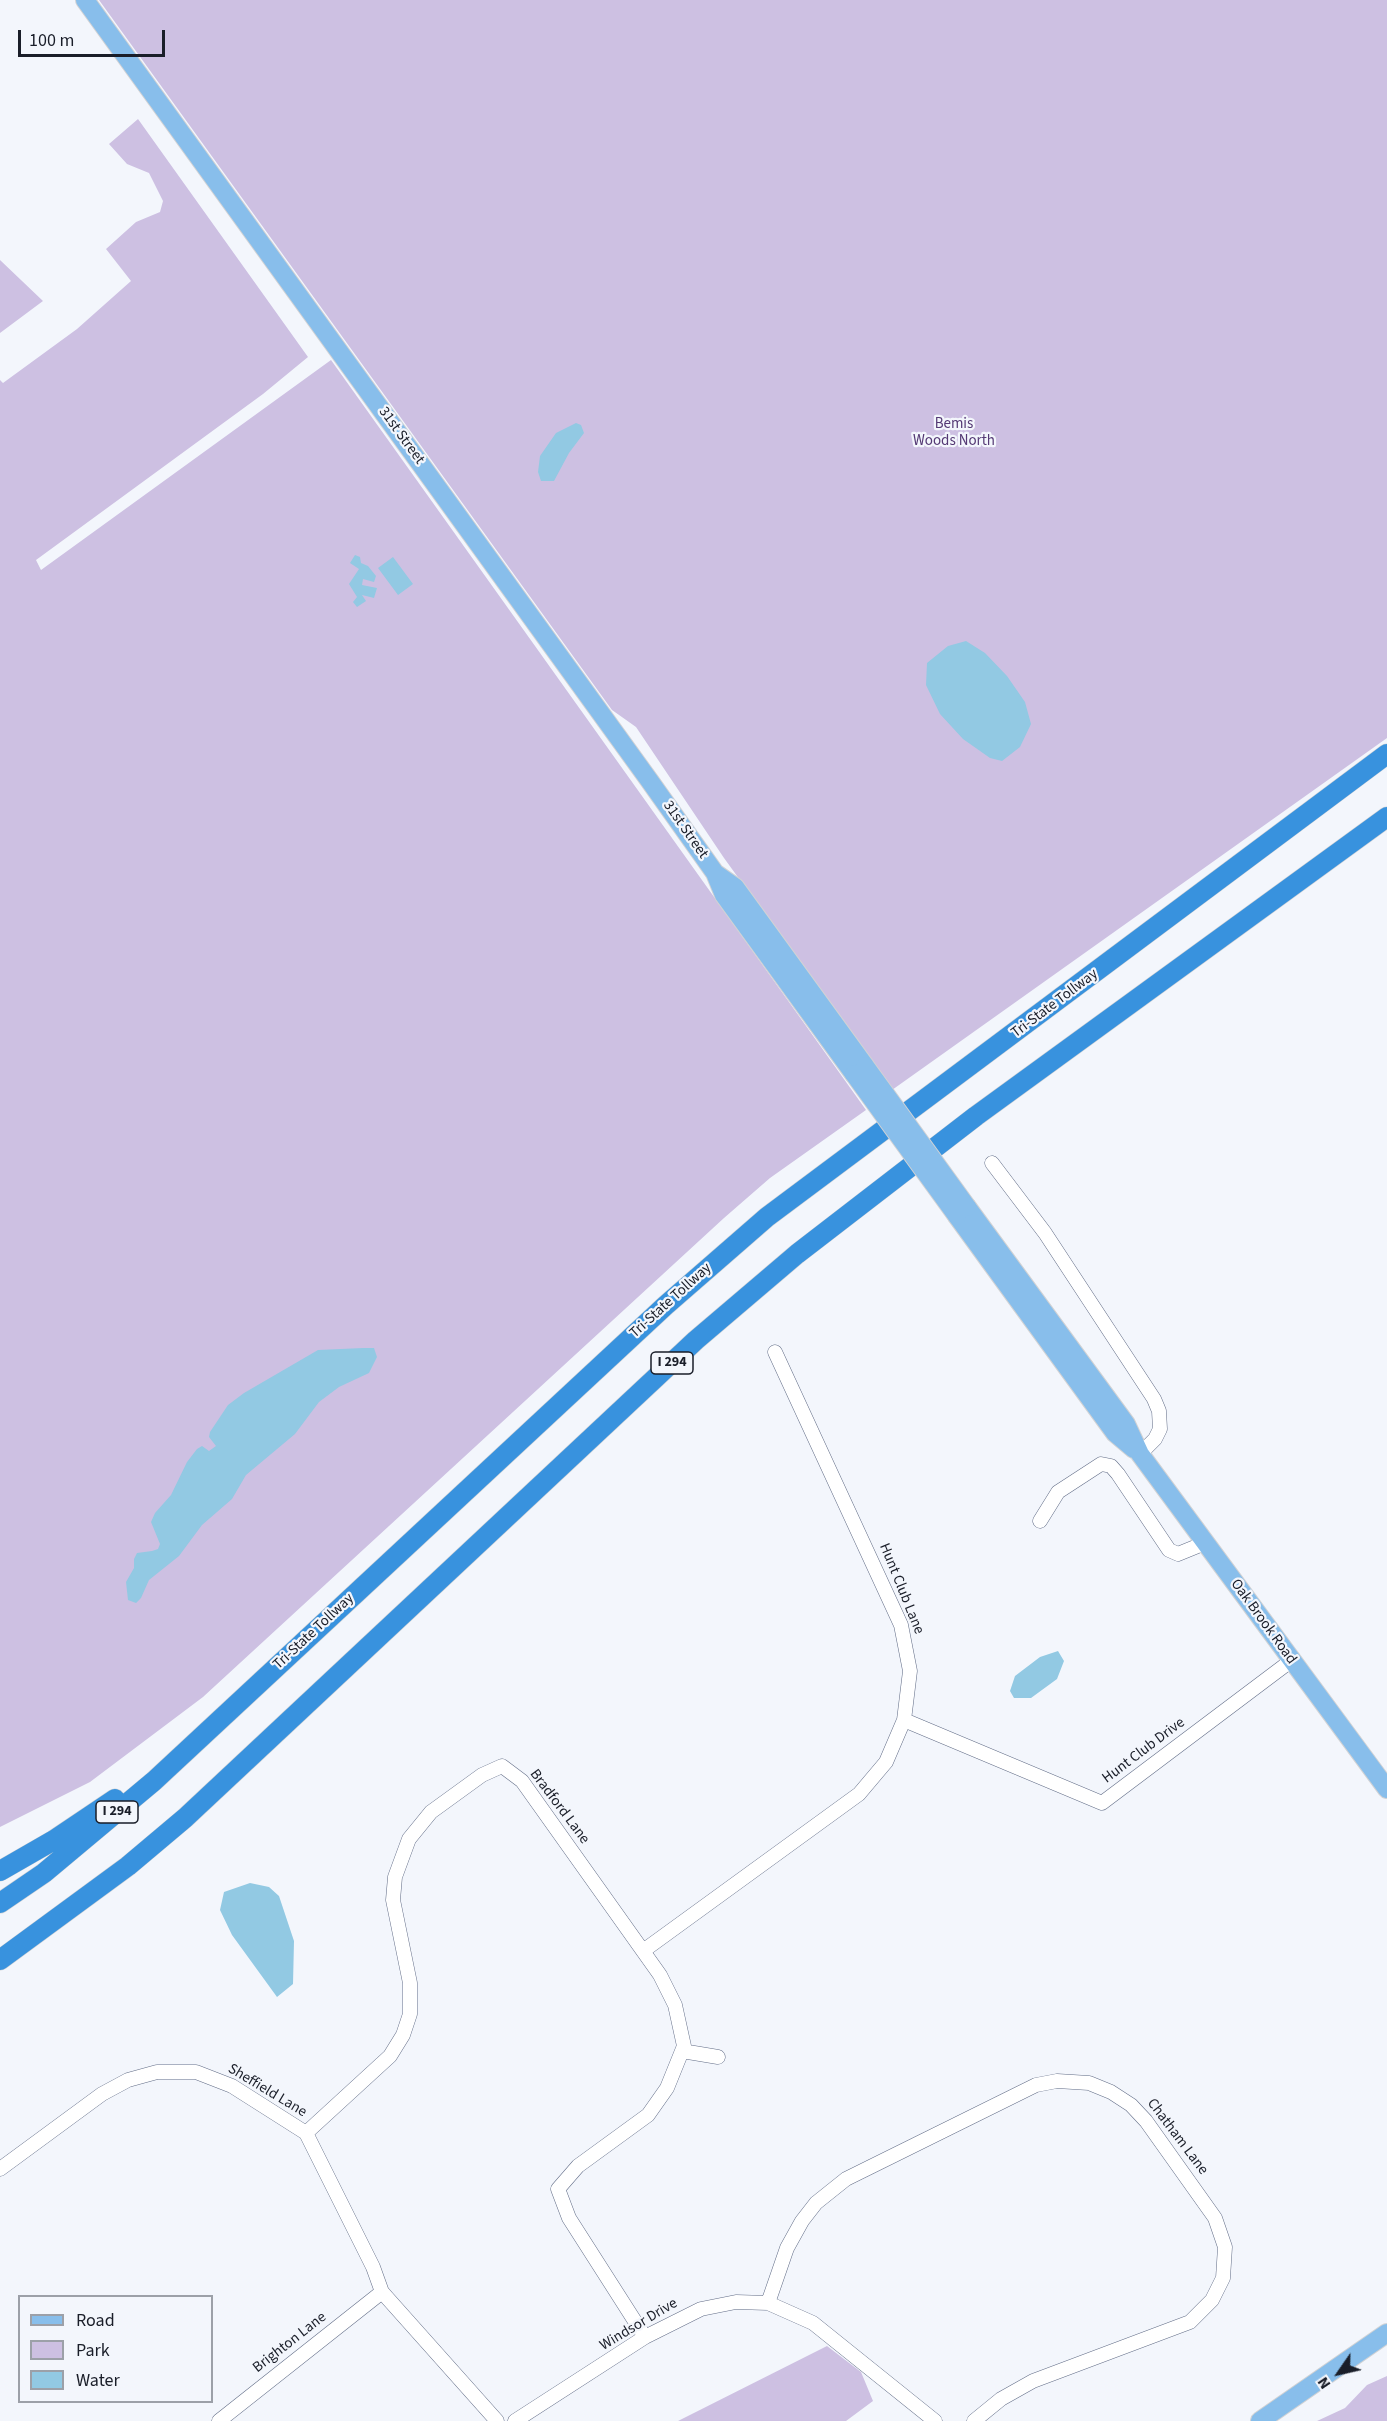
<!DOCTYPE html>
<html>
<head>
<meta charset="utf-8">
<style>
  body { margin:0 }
  #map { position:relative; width:1387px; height:2421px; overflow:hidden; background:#f3f6fc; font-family:"Source Sans 3",sans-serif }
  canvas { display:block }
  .legend { position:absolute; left:18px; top:2295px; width:195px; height:108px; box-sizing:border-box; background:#f3f6fc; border:2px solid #9ca0a8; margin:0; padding:8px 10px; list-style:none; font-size:18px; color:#1a1e29 }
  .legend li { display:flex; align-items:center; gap:12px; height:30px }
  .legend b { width:30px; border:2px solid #9ca0a8 }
  .north { position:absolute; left:1309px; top:2343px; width:60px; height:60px; -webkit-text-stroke:4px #f3f6fc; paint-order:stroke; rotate:236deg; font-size:16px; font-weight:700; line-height:24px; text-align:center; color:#1a1e29 }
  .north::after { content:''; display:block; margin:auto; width:21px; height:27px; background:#1a1e29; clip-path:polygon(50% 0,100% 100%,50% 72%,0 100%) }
  .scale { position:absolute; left:18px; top:30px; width:147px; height:27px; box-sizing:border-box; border:3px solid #1a1e29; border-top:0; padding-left:8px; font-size:18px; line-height:21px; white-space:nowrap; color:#1a1e29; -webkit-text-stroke:4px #f3f6fc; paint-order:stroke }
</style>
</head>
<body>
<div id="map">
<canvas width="1387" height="2421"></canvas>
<ul class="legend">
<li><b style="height:8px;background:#88beeb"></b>Road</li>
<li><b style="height:16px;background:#cdc0e2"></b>Park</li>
<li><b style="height:16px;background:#92c9e3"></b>Water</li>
</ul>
<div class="north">N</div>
<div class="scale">100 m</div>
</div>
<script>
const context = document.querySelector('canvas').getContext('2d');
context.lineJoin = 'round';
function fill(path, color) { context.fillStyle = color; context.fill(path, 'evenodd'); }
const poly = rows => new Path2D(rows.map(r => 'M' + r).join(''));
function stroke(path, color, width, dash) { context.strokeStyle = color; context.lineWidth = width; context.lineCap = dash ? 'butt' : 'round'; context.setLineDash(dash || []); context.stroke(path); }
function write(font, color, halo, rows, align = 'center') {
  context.font = font + ' "Source Sans 3",sans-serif'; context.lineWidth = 4.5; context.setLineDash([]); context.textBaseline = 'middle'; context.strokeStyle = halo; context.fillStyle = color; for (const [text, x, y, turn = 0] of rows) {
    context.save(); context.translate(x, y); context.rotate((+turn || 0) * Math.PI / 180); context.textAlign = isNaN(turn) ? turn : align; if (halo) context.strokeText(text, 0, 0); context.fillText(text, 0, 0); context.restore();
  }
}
fill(poly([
  [99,0,1387,0,1387,738,892,1090,724,858,636,727,612,710],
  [138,119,308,357,263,394,36,560,41,570,331,360,866,1110,770,1178,724,1218,203,1697,90,1782,0,1827,0,380,3,383,77,329,131,281,106,249,136,222,160,212,163,201,149,173,127,164,109,144],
  [0,260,43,301,0,333],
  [827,2346,861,2372,873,2401,846,2421,678,2421],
  [1387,2376,1387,2421,1317,2421,1345,2408,1367,2385]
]), '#cdc0e2');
fill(poly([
  [576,423,581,425,584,433,569,453,554,481,541,481,538,472,540,456,556,433],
  [355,555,360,557,361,563,368,566,376,576,374,582,363,579,362,585,377,588,374,598,362,595,366,601,357,607,353,602,357,597,349,584,359,569,350,563],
  [393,557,413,584,398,595,378,568],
  [966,641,985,653,1007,676,1025,702,1031,724,1020,747,1002,761,990,758,963,739,940,714,926,685,927,663,948,646],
  [363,1348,374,1348,377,1357,369,1373,339,1387,319,1402,295,1434,246,1475,232,1499,202,1525,179,1556,149,1580,141,1598,136,1603,128,1600,126,1582,134,1568,134,1559,137,1553,152,1551,158,1549,160,1544,151,1522,155,1513,171,1495,187,1462,197,1449,202,1446,209,1451,216,1446,209,1437,210,1432,228,1405,244,1393,318,1350],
  [1058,1651,1064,1661,1057,1679,1031,1698,1014,1698,1010,1691,1015,1676,1040,1657],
  [250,1883,269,1887,279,1896,294,1941,293,1984,277,1997,232,1935,220,1910,224,1892]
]), '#92c9e3');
const minor = poly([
  [992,1163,1045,1233,1154,1399,1159,1411,1160,1429,1155,1439,1140,1454],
  [1040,1521,1058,1492,1101,1464,1111,1466,1118,1474,1169,1550,1178,1554,1205,1543],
  [904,1720,1102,1803,1292,1660],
  [643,1951,859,1794,886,1762,904,1720,910,1671,901,1625,775,1352],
  [682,2051,718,2057],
  [306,2133,390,2056,403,2035,410,2014,410,1983,393,1900,395,1877,409,1839,431,1812,482,1775,502,1766,522,1781,660,1975,675,2005,684,2046,667,2088,648,2115,578,2166,558,2189,569,2218,645,2337],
  [0,2169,102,2094,128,2080,157,2072,196,2072,232,2086,306,2133,373,2267,382,2292,497,2421],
  [768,2303,787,2248,802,2221,816,2203,846,2179,1036,2085,1057,2081,1089,2083,1111,2092,1131,2105,1146,2121,1215,2218,1225,2247,1223,2278,1212,2300,1190,2322,1033,2381,1001,2399,974,2421],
  [219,2421,382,2292],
  [515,2421,645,2337,701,2309,736,2302,768,2303,813,2323,935,2421]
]);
const major = poly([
  [85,0,649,780,715,873,724,895,854,1074],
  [715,873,735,887,865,1066],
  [967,1207,1126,1424,1140,1454,1387,1789],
  [957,1216,1115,1433,1134,1449],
  [1260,2421,1387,2333]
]);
const highway = poly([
  [0,1871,54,1840,115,1799],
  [0,1903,44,1873,154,1781,666,1305,767,1217,1387,754],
  [0,1960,128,1866,185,1818,696,1340,797,1254,976,1116,1387,817]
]);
stroke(minor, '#626d87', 15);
stroke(major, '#d1d2d4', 20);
stroke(highway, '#d1d2d4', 21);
stroke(minor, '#fff', 14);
stroke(major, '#88beeb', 18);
stroke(highway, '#3892de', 20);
const majorBridge = poly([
  [865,1066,967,1207],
  [854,1074,957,1216]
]);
stroke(majorBridge, '#d1d2d4', 20, []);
stroke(majorBridge, '#88beeb', 18);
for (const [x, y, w] of [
  [672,1363,42],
  [117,1812,42]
]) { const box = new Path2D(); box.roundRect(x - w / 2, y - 11, w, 22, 4.5); context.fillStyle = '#f3f6fc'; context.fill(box); stroke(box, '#1a1e29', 1.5); }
write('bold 14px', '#1a1e29', null, [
  ["I 294",672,1363],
  ["I 294",117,1812]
]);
write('15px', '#543974', '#f3f6fc', [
  ["Bemis",954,425],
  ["Woods North",954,442]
]);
write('15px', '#1a1e29', '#f3f6fc', [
  ["31st Street",401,436,54],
  ["31st Street",685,830,55],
  ["Tri-State Tollway",1055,1004,-37],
  ["Tri-State Tollway",671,1301,-42],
  ["Hunt Club Lane",901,1589,68],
  ["Oak Brook Road",1263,1622,54],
  ["Tri-State Tollway",314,1632,-43],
  ["Hunt Club Drive",1144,1751,-37],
  ["Bradford Lane",559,1807,53],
  ["Sheffield Lane",267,2091,31],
  ["Chatham Lane",1177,2137,53],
  ["Windsor Drive",639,2325,-31],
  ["Brighton Lane",290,2343,-38]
]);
</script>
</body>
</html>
